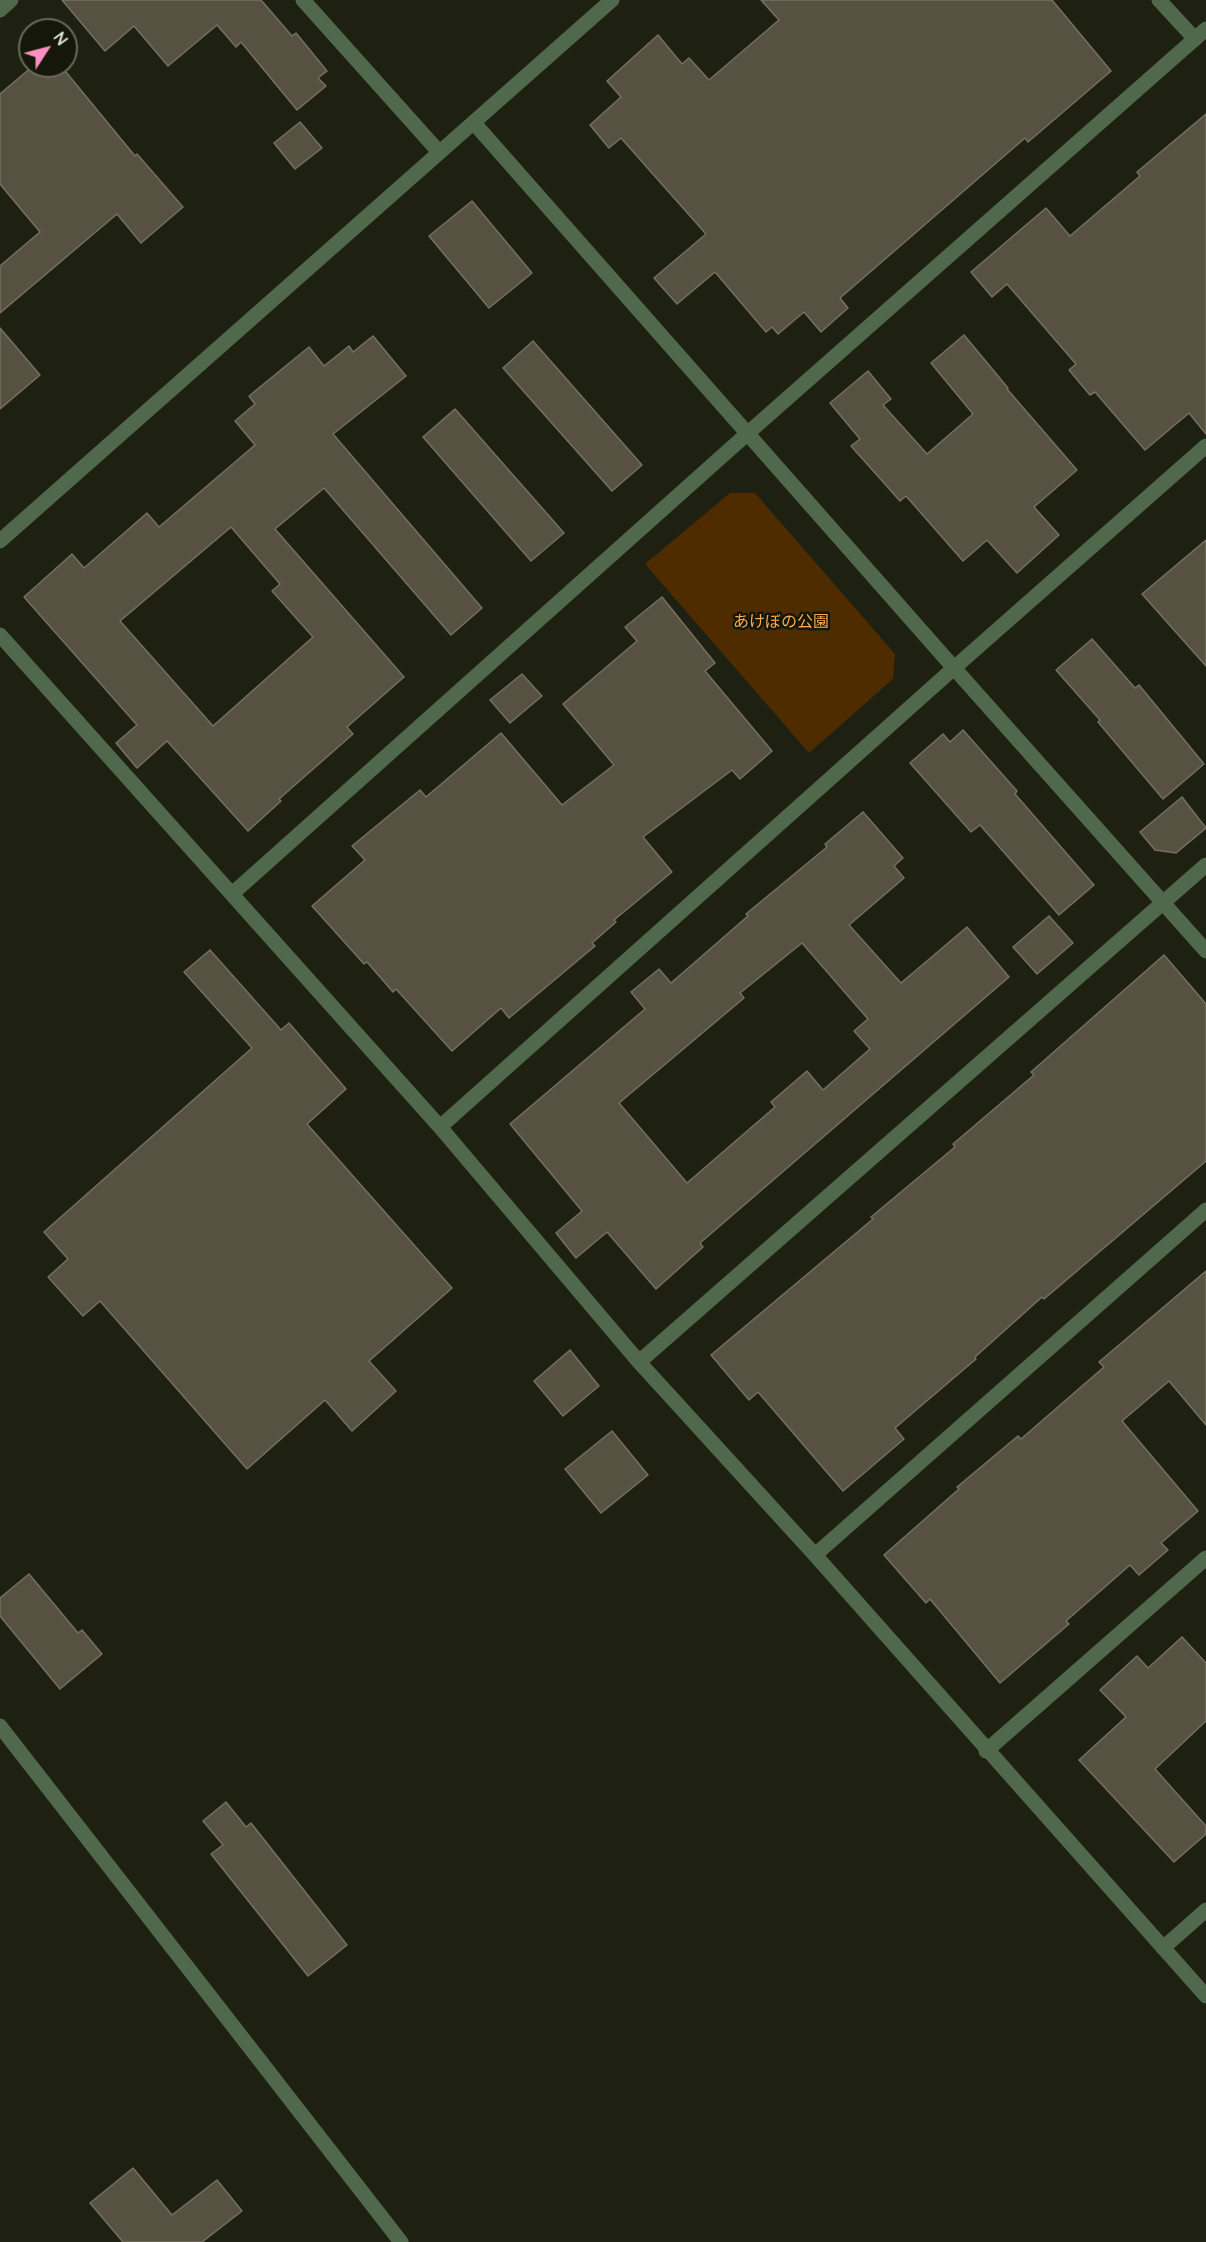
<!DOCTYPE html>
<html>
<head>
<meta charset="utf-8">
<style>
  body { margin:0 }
  #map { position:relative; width:1206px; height:2242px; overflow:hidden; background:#1e2112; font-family:Quicksand,sans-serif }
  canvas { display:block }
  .north { position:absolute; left:18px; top:18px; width:60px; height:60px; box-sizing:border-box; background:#151709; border:2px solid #67695d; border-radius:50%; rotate:54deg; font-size:16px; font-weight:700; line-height:24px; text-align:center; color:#e2e4db }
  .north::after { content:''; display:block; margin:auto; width:21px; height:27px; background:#fb8fc3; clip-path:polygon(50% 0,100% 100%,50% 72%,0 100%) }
</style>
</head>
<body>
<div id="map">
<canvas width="1206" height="2242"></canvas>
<div class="north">N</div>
</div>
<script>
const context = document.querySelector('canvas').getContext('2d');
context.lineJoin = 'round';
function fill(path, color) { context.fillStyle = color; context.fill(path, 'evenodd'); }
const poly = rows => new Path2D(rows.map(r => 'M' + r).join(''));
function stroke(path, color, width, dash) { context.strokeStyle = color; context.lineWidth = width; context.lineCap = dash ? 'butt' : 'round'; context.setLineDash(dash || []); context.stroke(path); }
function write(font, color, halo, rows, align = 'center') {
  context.font = font + ' Quicksand,"Noto Sans JP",sans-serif'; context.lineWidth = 5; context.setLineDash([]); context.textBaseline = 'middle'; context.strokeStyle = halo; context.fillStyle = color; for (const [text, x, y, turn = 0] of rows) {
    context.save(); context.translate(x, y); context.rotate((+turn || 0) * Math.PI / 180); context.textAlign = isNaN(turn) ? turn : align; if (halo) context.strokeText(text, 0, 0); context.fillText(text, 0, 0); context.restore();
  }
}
fill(poly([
  [730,493,755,493,895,654,893,679,809,753,645,564]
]), '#4e2c00');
const building = poly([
  [62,0,261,0,292,36,296,33,327,71,318,78,326,86,297,110,241,42,236,47,217,25,168,66,134,26,105,51,62,0],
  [761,0,1052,0,1111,71,1028,142,1025,138,840,298,848,308,821,332,804,312,778,334,772,327,766,332,715,272,677,304,654,278,706,234,621,138,609,148,590,125,621,97,607,81,658,35,682,64,689,58,709,80,779,20,761,0],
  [33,66,61,66,135,156,137,154,183,207,141,243,117,214,0,313,0,266,40,232,0,184,0,94,33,66],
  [1206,114,1206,434,1189,413,1145,450,1095,392,1090,395,1069,370,1076,364,1007,284,992,297,971,272,1046,208,1070,236,1140,176,1137,172,1206,114],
  [300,122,322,148,295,169,274,143,300,122],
  [472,201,532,273,489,308,429,236,472,201],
  [0,328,40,375,0,409,0,328],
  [964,335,1008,388,1007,389,1077,470,1034,507,1059,535,1017,573,987,540,963,561,906,496,900,501,851,446,860,439,830,403,868,371,891,399,883,405,927,454,973,414,931,363,964,335],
  [373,336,406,376,333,434,482,608,451,635,324,488,275,529,404,677,347,727,353,734,279,799,281,801,248,831,167,741,137,768,116,743,137,725,24,597,72,554,84,568,147,513,159,527,255,445,235,421,255,404,249,396,309,347,324,366,349,346,353,352,373,336],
  [231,527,280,584,272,591,313,637,213,726,120,621,231,527],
  [533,341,642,465,612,491,503,368,533,341],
  [455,409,564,533,531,561,423,437,455,409],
  [1206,540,1206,666,1142,594,1206,540],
  [662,597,715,663,705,671,772,751,740,779,732,770,643,837,672,872,614,920,616,922,592,943,595,946,509,1018,501,1008,452,1051,396,989,393,992,367,962,364,964,312,906,365,860,352,846,420,790,426,797,501,733,562,805,614,765,563,704,637,641,625,627,662,597],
  [1092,639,1135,688,1139,685,1204,764,1163,799,1098,722,1100,720,1056,670,1092,639],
  [522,674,542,696,510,723,490,700,522,674],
  [963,730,1017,791,1015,794,1094,885,1059,915,980,825,971,832,910,763,943,734,950,742,963,730],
  [1182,797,1206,828,1176,853,1155,850,1140,832,1182,797],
  [863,812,903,858,894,866,904,878,849,925,901,983,967,927,1009,977,700,1243,703,1247,656,1289,607,1232,576,1258,556,1233,582,1211,510,1124,645,1009,631,992,659,969,671,983,748,916,746,914,827,847,825,844,863,812],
  [802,943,868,1019,854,1031,870,1049,823,1090,807,1071,771,1102,775,1107,687,1183,619,1103,744,998,740,993,802,943],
  [1049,916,1073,943,1037,974,1013,947,1049,916],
  [210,950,281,1030,289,1023,346,1089,307,1124,452,1288,369,1361,396,1391,352,1431,325,1400,247,1469,100,1301,83,1316,48,1277,68,1259,44,1232,252,1048,184,972,210,950],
  [1164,955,1206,1004,1206,1161,1044,1299,1042,1297,975,1357,976,1359,895,1428,904,1439,843,1491,758,1392,749,1400,711,1355,873,1219,871,1217,955,1147,953,1144,1034,1075,1031,1072,1164,955],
  [1206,1271,1206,1425,1169,1381,1122,1421,1198,1511,1161,1543,1168,1550,1139,1575,1130,1565,1066,1621,1069,1624,1000,1683,930,1599,926,1603,884,1555,959,1489,957,1487,1018,1436,1021,1439,1104,1367,1099,1362,1206,1271],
  [570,1350,599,1386,563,1416,534,1381,570,1350],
  [612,1431,648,1475,601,1513,565,1469,612,1431],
  [29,1574,78,1633,82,1630,102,1654,60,1689,0,1616,0,1598,29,1574],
  [1182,1637,1206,1663,1206,1721,1155,1769,1206,1826,1206,1834,1174,1862,1079,1760,1126,1717,1100,1690,1137,1656,1148,1668,1182,1637],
  [226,1802,246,1827,251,1823,347,1945,308,1976,211,1854,223,1845,203,1821,226,1802],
  [133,2168,172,2215,217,2180,242,2211,202,2242,123,2242,90,2203,133,2168]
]);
fill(building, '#575142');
stroke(building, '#75705f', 1.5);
stroke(poly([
  [1159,0,1195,39]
]), '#50684c', 15);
stroke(poly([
  [303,0,439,152],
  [0,10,11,0],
  [474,123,954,668,1206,951],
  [0,541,612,0],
  [0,635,440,1127,639,1362,815,1555,1206,1996],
  [232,894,748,433,1206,29],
  [440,1127,954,668,1206,446],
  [639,1362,1206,865],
  [815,1555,1206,1210],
  [0,1726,401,2242],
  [986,1751,1206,1558],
  [1163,1948,1206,1910]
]), '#50684c', 15);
write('16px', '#fdaa4d', '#151709', [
  ["あけぼの公園",781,622]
]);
</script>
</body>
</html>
